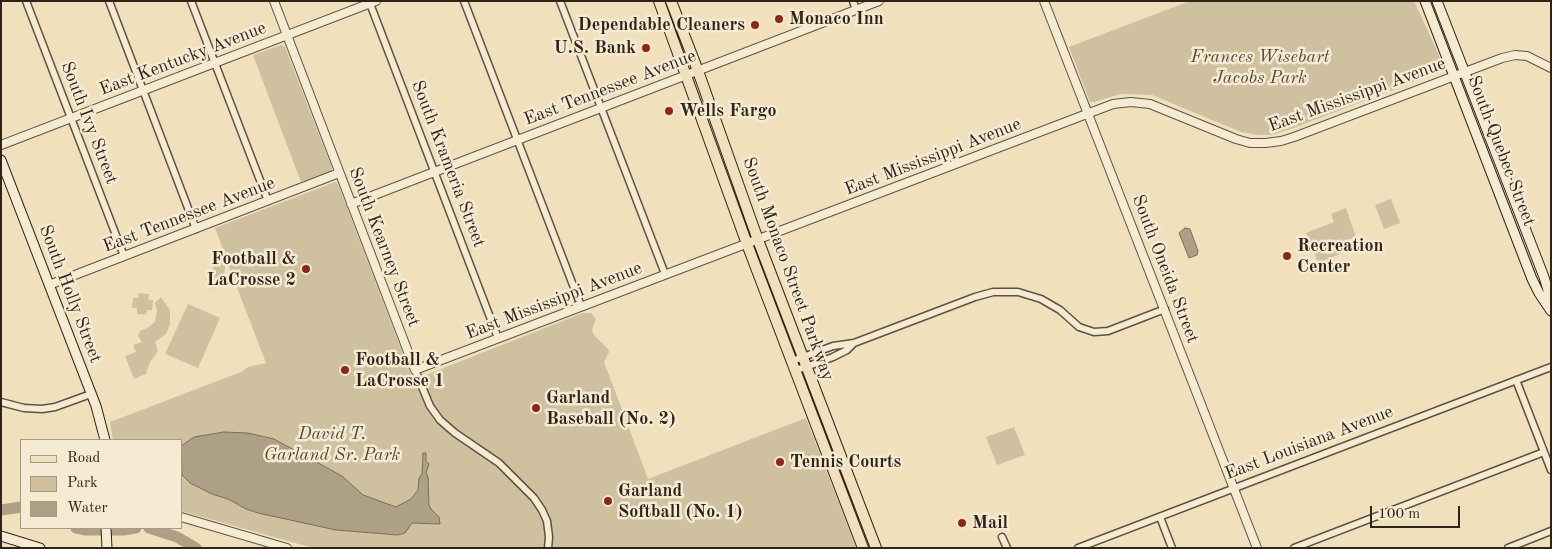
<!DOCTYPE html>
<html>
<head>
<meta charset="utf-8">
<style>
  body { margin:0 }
  #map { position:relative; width:1552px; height:549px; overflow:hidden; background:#f0e0bc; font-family:"Old Standard TT",serif }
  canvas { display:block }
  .frame { position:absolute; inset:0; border:2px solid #2f231a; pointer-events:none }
  .legend { position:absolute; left:20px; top:439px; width:162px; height:90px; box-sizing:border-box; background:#f5ebd3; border:1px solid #a69b89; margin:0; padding:6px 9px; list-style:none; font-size:15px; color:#2f231a }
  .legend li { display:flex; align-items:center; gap:10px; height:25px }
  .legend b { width:25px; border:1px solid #a69b89 }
  .scale { position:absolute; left:1370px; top:506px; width:90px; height:22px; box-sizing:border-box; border:2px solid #2f231a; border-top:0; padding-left:6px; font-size:15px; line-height:18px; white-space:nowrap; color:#2f231a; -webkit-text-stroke:4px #f5ebd3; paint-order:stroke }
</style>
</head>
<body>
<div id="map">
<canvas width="1552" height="549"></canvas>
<div class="frame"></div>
<ul class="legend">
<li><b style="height:6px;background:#f0e0bc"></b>Road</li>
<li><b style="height:14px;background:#cfc0a0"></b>Park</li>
<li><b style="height:14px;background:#aea085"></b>Water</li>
</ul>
<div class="scale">100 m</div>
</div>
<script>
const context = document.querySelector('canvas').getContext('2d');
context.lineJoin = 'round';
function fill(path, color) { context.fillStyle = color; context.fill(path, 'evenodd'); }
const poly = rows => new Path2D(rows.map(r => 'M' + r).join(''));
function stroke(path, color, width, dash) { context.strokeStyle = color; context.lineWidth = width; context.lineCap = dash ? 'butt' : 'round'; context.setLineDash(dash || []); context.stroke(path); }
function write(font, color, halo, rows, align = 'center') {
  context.font = font + ' "Old Standard TT",serif'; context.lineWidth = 5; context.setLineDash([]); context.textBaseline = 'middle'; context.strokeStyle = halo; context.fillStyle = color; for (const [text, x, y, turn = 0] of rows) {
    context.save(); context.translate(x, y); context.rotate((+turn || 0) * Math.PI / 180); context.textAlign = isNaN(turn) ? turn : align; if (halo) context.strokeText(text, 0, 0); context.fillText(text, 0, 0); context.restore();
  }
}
fill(poly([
  [1190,1,1414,1,1442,62,1442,69,1437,73,1291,129,1271,135,1257,135,1241,132,1152,95,1121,94,1094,102,1090,102,1069,47],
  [281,45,285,47,332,168,331,171,301,182,253,55],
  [335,182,338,184,413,380,583,313,591,313,596,319,592,330,594,335,608,349,609,352,604,362,648,479,806,418,856,548,313,548,181,511,181,440,113,440,110,422,241,372,248,367,266,363,226,259,224,276,216,287,213,289,206,279,213,271,214,259,225,255,215,228],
  [1391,199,1400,223,1384,229,1375,205],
  [1346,208,1356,237,1342,242,1345,252,1318,263,1306,233,1334,222,1331,214],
  [139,293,149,294,148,300,153,300,152,310,147,310,146,315,137,314,137,308,132,308,133,298,138,298],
  [161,297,170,310,170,324,166,334,155,342,158,351,150,362,146,374,134,379,125,356,136,352,133,345,142,342,138,336,140,331,149,327,155,322,157,311,155,303],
  [188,304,220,318,198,368,165,354],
  [1014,427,1025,455,997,465,986,437]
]), '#cfc0a0');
const water = poly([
  [1185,228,1190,229,1198,251,1197,255,1189,258,1179,233,1185,228],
  [224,432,248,433,274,439,342,476,363,495,396,507,411,499,418,490,419,478,422,474,423,453,426,453,426,461,429,464,426,473,428,477,429,505,431,509,439,517,440,524,412,523,405,533,398,535,336,530,258,513,246,509,228,499,212,494,190,483,182,475,181,446,194,437,224,432]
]);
fill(water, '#aea085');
stroke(water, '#7b6e5a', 1);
stroke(poly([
  [1,510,21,507],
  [76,528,86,530,123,530,136,528],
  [149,528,177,537,196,548]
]), '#aea085', 11);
const minor = poly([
  [26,1,124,256],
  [109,1,196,229],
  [191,1,268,201],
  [369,1,498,338],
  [464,1,581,306],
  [560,1,665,274],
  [853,1,856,10],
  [792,361,833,346,854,343,975,297,993,292,1018,292,1041,299,1060,310,1079,327,1094,332,1108,331,1165,309],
  [415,370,430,406,440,420,455,433,499,463,534,498,542,510,547,521,549,537,548,548],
  [795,370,806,367,833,357,847,350,854,343],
  [1516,380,1551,470],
  [1,402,24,408,42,409,55,407,91,394],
  [1160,517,1172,548],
  [1002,537,1007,548],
  [1078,548,1551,367],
  [1294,548,1544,452],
  [1508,548,1551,531]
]);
const tertiary = poly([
  [274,1,415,370,1113,104,1131,102,1150,104,1236,139,1250,143,1266,143,1281,141,1294,137,1502,58,1515,55,1527,56,1551,68],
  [1044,1,1257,548],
  [1,145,376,1],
  [351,204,879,1],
  [49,285,339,173],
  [181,517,287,548]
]);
const secondary = poly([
  [1425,1,1532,279,1539,293,1551,311],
  [1437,1,1544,277,1551,300],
  [1,160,96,406,105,440],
  [106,528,107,548],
  [1,536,40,548]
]);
const primary = poly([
  [659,1,747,244,863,548],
  [671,1,698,71,758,240,876,548]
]);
stroke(minor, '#5f5242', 9);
stroke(tertiary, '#5f5242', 10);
stroke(secondary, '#2f231a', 11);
stroke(primary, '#2f231a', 12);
stroke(minor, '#f5ebd3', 6);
stroke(tertiary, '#f5ebd3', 8);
stroke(secondary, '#f5ebd3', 9);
stroke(primary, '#f0e0bc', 10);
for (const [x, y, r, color] of [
  [779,19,5,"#8f2418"],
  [755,25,5,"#8f2418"],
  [646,48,5,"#8f2418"],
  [669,111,5,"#8f2418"],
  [1287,256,5,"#8f2418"],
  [306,269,5,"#8f2418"],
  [345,370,5,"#8f2418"],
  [536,408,5,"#8f2418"],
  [780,462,5,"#8f2418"],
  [608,501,5,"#8f2418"],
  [962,523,5,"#8f2418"]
]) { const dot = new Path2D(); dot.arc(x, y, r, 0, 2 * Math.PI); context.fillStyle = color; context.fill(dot); stroke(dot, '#f5ebd3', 2); }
write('bold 18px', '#2f231a', '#f5ebd3', [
  ["Monaco Inn",789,19],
  ["Dependable Cleaners",745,25,"right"],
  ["U.S. Bank",636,48,"right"],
  ["Wells Fargo",679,111],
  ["Recreation",1297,246],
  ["Center",1297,267],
  ["Football &",296,259,"right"],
  ["LaCrosse 2",296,280,"right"],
  ["Football &",355,360],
  ["LaCrosse 1",355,381],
  ["Garland",546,398],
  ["Baseball (No. 2)",546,419],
  ["Tennis Courts",790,462],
  ["Garland",618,491],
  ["Softball (No. 1)",618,512],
  ["Mail",972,523]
], 'left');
write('italic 18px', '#574a3c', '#f5ebd3', [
  ["Frances Wisebart",1260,57],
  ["Jacobs Park",1260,78],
  ["David T.",332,434],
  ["Garland Sr. Park",332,455]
]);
write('18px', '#2f231a', '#f5ebd3', [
  ["East Kentucky Avenue",183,59,-21],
  ["East Tennessee Avenue",610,88,-21],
  ["East Mississippi Avenue",1357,95,-20],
  ["South Ivy Street",89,123,69],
  ["South Quebec Street",1501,151,69],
  ["East Mississippi Avenue",933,157,-21],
  ["South Krameria Street",448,164,69],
  ["East Tennessee Avenue",189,215,-21],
  ["South Kearney Street",384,247,69],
  ["South Monaco Street Parkway",788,269,70],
  ["South Oneida Street",1165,269,69],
  ["South Holly Street",70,294,69],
  ["East Mississippi Avenue",554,301,-21],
  ["East Louisiana Avenue",1309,443,-21]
]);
</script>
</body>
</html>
